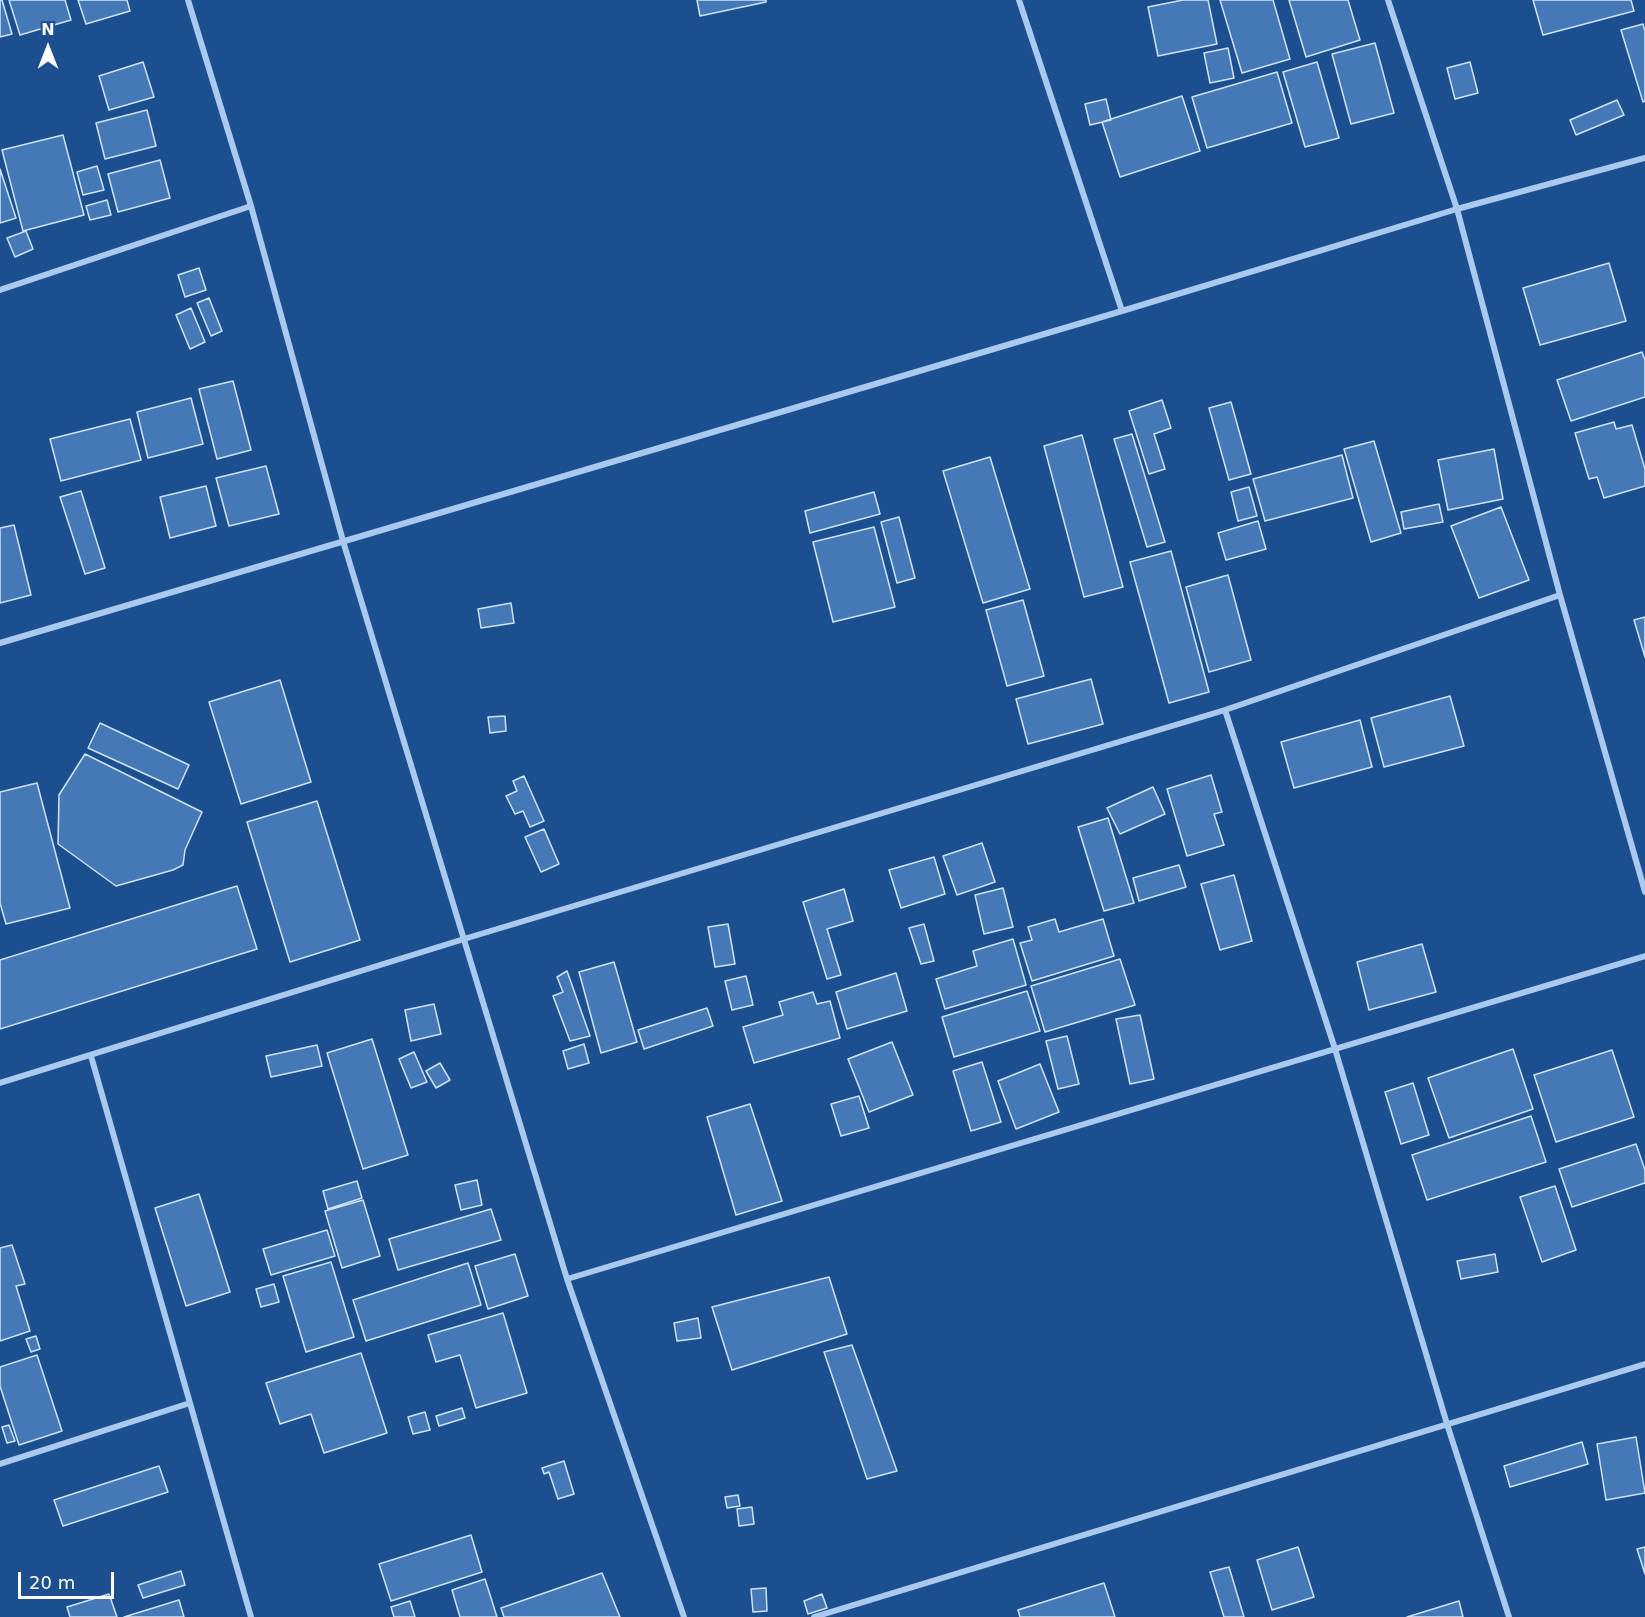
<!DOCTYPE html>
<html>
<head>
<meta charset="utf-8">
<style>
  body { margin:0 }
  #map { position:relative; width:1645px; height:1617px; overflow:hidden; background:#1b4f8f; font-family:"DejaVu Sans",sans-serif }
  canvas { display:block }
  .north { position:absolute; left:18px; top:18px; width:60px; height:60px; -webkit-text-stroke:4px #1b4f8f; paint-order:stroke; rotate:0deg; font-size:16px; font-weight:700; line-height:24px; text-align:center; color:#fff }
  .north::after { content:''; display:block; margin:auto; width:21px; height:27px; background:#fff; clip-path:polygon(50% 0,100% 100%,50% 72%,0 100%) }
  .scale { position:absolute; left:18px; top:1572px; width:96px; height:27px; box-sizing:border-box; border:3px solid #fff; border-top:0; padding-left:8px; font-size:18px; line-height:21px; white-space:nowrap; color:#fff; -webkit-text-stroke:4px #1b4f8f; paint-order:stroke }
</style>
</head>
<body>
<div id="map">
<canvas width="1645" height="1617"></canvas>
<div class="north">N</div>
<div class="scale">20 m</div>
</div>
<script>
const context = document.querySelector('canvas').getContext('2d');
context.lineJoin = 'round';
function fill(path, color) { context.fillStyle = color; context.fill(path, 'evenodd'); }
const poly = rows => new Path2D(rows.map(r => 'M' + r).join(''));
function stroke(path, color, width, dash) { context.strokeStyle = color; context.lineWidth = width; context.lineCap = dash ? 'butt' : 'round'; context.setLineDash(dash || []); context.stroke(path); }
const building = poly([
  [0,0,2,0,12,34,0,37,0,0],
  [9,0,65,0,71,20,20,35,9,0],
  [78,0,127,0,130,11,86,24,78,0],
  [697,0,766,0,766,2,700,16,697,0],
  [1183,0,1208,0,1217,44,1158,56,1148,7,1183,0],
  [1220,0,1273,0,1290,59,1242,73,1220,0],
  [1289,0,1348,0,1360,40,1306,57,1289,0],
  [1533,0,1631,0,1634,11,1543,35,1533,0],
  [1643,24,1645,31,1645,101,1643,102,1621,30,1643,24],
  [1375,43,1394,113,1351,124,1332,54,1375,43],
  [1228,48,1234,78,1210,83,1204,53,1228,48],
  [143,62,154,97,109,110,99,76,143,62],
  [1317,62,1339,138,1305,147,1283,72,1317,62],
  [1470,62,1478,93,1455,99,1447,68,1470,62],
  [1277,72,1292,123,1207,148,1192,97,1277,72],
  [1182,96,1200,151,1120,177,1102,122,1182,96],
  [1106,99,1111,120,1090,125,1085,104,1106,99],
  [1617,100,1624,115,1576,135,1570,120,1617,100],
  [147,110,156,146,105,159,96,123,147,110],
  [63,135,84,215,23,231,2,150,63,135],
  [160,160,170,198,118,212,108,174,160,160],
  [97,166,104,190,83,195,77,172,97,166],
  [0,169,16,218,0,223,0,169],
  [107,200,111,215,90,220,86,206,107,200],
  [26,231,33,249,15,257,7,238,26,231],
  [1609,263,1626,321,1540,345,1523,288,1609,263],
  [199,268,206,290,185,297,178,275,199,268],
  [209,298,222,331,211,336,197,303,209,298],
  [191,308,205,342,190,349,176,315,191,308],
  [1642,352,1645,360,1645,397,1571,421,1557,380,1642,352],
  [233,381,251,450,217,459,199,389,233,381],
  [191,398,203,444,148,458,137,412,191,398],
  [1162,400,1171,428,1154,434,1165,469,1149,474,1129,411,1162,400],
  [1231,402,1251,474,1229,480,1209,408,1231,402],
  [130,419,141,460,61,481,50,439,130,419],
  [1614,422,1616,429,1632,425,1645,469,1645,486,1604,498,1597,477,1589,479,1575,433,1614,422],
  [1132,434,1165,542,1147,547,1114,439,1132,434],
  [1082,435,1123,587,1084,597,1044,446,1082,435],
  [1374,441,1401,533,1371,542,1344,449,1374,441],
  [1494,449,1503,499,1448,510,1438,460,1494,449],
  [1342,455,1353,498,1265,521,1253,479,1342,455],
  [990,457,1030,589,983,603,943,471,990,457],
  [266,466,279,514,229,526,216,478,266,466],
  [206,486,216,526,170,538,160,497,206,486],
  [1249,487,1257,516,1238,521,1231,492,1249,487],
  [81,491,105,568,85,574,60,497,81,491],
  [874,492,880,514,810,533,805,511,874,492],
  [1439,504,1443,522,1404,529,1401,512,1439,504],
  [1501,507,1529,580,1479,598,1451,526,1501,507],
  [899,517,915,578,897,583,881,522,899,517],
  [1258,521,1266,549,1226,560,1218,533,1258,521],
  [14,525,31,595,0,603,0,528,14,525],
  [874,527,895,607,833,622,813,542,874,527],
  [1171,551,1209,692,1169,703,1130,562,1171,551],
  [1228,575,1251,660,1209,672,1186,587,1228,575],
  [1023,600,1044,676,1007,686,986,610,1023,600],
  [511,603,514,623,481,628,478,609,511,603],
  [1645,617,1645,657,1634,620,1645,617],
  [1091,679,1103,724,1028,744,1016,699,1091,679],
  [280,680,311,782,241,804,209,702,280,680],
  [1450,696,1464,746,1384,767,1371,718,1450,696],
  [505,716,506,731,490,733,488,717,505,716],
  [1360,720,1372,767,1294,788,1281,742,1360,720],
  [100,723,189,765,178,789,88,748,100,723],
  [85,754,202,812,185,850,183,865,173,870,116,886,58,844,59,795,85,754],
  [1211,775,1222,812,1214,814,1224,845,1187,856,1167,789,1211,775],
  [524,776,544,821,530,827,523,811,515,814,506,796,517,791,513,781,524,776],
  [37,783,70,908,6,924,0,903,0,792,37,783],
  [1153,787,1165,814,1120,834,1107,808,1153,787],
  [317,801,360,940,290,962,247,822,317,801],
  [1108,818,1134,903,1104,911,1078,827,1108,818],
  [544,829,559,864,541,872,525,837,544,829],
  [982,843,995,882,957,895,943,856,982,843],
  [934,857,945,894,901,908,889,870,934,857],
  [1179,865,1186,887,1139,901,1133,878,1179,865],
  [1234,875,1252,941,1220,950,1201,884,1234,875],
  [237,886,257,949,0,1029,0,960,237,886],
  [1003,888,1013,927,984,934,975,895,1003,888],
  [844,889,853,921,827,929,841,975,827,979,803,902,844,889],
  [1055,919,1059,932,1103,919,1114,956,1032,981,1020,943,1032,940,1028,927,1055,919],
  [728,924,735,964,715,967,708,927,728,924],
  [924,924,934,961,921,964,909,928,924,924],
  [1013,939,1026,985,945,1009,936,979,977,966,973,951,1013,939],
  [1422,944,1436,992,1369,1010,1357,962,1422,944],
  [1120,959,1135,1005,1045,1032,1031,986,1120,959],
  [614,962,637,1042,601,1053,579,972,614,962],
  [567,971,590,1036,570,1041,553,996,563,992,557,977,567,971],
  [896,973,907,1011,847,1029,836,992,896,973],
  [746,976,753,1005,732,1010,725,981,746,976],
  [1027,991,1040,1031,954,1057,942,1017,1027,991],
  [813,992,817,1004,830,1001,840,1038,754,1063,743,1027,783,1015,779,1002,813,992],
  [434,1004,441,1034,411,1041,405,1010,434,1004],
  [707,1008,713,1026,644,1049,638,1030,707,1008],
  [1140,1015,1154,1079,1130,1084,1116,1019,1140,1015],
  [1067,1036,1079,1084,1058,1089,1046,1041,1067,1036],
  [372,1039,408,1155,363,1169,327,1053,372,1039],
  [892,1042,913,1095,869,1112,848,1059,892,1042],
  [584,1044,589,1063,568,1069,563,1051,584,1044],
  [317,1045,322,1066,271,1077,266,1056,317,1045],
  [1513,1049,1533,1109,1449,1138,1428,1078,1513,1049],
  [1612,1050,1634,1117,1556,1142,1534,1075,1612,1050],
  [414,1052,427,1082,411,1088,399,1059,414,1052],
  [982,1062,1001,1122,971,1131,953,1071,982,1062],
  [440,1063,450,1080,436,1088,426,1071,440,1063],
  [1040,1064,1059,1112,1016,1129,998,1081,1040,1064],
  [1413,1083,1429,1135,1401,1144,1385,1092,1413,1083],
  [859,1096,869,1128,841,1136,831,1104,859,1096],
  [750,1104,782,1201,736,1215,707,1117,750,1104],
  [1531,1116,1546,1162,1427,1200,1412,1155,1531,1116],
  [1636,1144,1645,1170,1645,1183,1572,1207,1559,1169,1636,1144],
  [477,1180,482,1205,461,1210,455,1185,477,1180],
  [357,1181,362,1198,328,1209,323,1191,357,1181],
  [1555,1186,1576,1250,1542,1262,1520,1197,1555,1186],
  [199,1194,230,1292,186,1306,155,1208,199,1194],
  [363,1200,380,1256,342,1268,325,1211,363,1200],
  [491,1209,501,1240,398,1270,389,1239,491,1209],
  [327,1230,335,1256,271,1275,263,1249,327,1230],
  [12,1245,25,1284,16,1286,30,1331,0,1341,0,1248,12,1245],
  [515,1254,528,1296,488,1309,475,1266,515,1254],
  [1495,1254,1498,1272,1461,1279,1457,1261,1495,1254],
  [331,1262,354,1337,306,1352,283,1276,331,1262],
  [468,1263,481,1305,366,1341,353,1300,468,1263],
  [829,1277,847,1334,732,1370,712,1307,829,1277],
  [274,1284,279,1302,261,1307,256,1289,274,1284],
  [503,1313,527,1393,476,1408,460,1355,436,1362,428,1335,503,1313],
  [698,1318,701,1338,677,1341,674,1323,698,1318],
  [36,1336,40,1349,31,1352,26,1339,36,1336],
  [852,1345,897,1471,867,1479,824,1352,852,1345],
  [361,1353,387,1433,324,1453,311,1414,280,1424,266,1383,361,1353],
  [37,1355,62,1431,19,1445,0,1386,0,1367,37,1355],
  [462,1408,465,1418,439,1426,436,1416,462,1408],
  [425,1412,430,1430,413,1434,408,1417,425,1412],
  [9,1425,15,1441,7,1443,2,1427,9,1425],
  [1636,1437,1645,1493,1606,1500,1597,1444,1636,1437],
  [1582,1442,1588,1464,1510,1487,1504,1466,1582,1442],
  [564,1461,574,1494,558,1499,549,1472,544,1474,542,1468,564,1461],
  [159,1466,168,1492,63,1526,54,1500,159,1466],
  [738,1495,740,1506,727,1508,725,1497,738,1495],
  [752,1507,754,1524,739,1526,737,1509,752,1507],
  [471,1535,482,1572,391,1601,379,1564,471,1535],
  [1298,1547,1314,1597,1272,1610,1257,1560,1298,1547],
  [1645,1547,1645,1574,1637,1549,1645,1547],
  [1229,1567,1244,1617,1224,1617,1210,1572,1229,1567],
  [181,1571,185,1585,143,1598,138,1585,181,1571],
  [602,1573,620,1617,504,1617,501,1608,602,1573],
  [485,1579,497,1617,460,1617,452,1590,485,1579],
  [1104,1583,1115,1617,1020,1617,1018,1610,1104,1583],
  [766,1588,767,1611,753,1612,751,1589,766,1588],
  [109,1594,117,1617,70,1617,67,1607,109,1594],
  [822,1594,827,1608,808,1614,804,1601,822,1594],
  [179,1600,184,1617,124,1617,179,1600],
  [410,1601,415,1617,394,1617,391,1607,410,1601],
  [1459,1601,1463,1617,1407,1617,1459,1601]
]);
fill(building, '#4478b7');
stroke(building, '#cfe3fa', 1.5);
stroke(poly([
  [188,0,251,206,343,541,567,1279,684,1617],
  [1019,0,1122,311],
  [1388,0,1457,209,1560,595,1645,892],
  [0,290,251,206],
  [0,643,1122,311,1457,209,1645,158],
  [1225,710,1335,1049,1447,1424,1509,1617],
  [91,1056,251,1617],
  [0,1083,464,939,1225,710,1560,595],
  [567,1279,1645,956],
  [0,1464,190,1403],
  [814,1617,1645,1364]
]), '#a9c9ee', 6);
</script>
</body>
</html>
